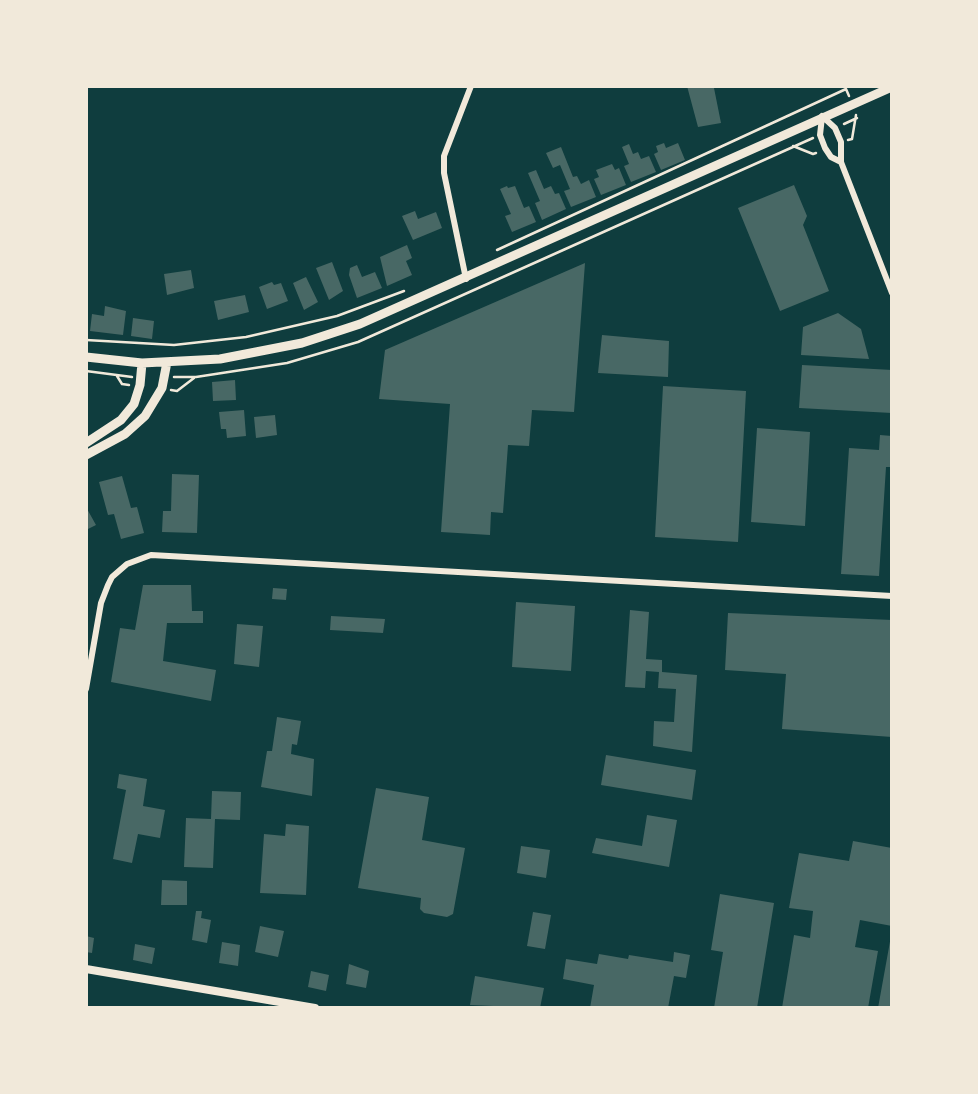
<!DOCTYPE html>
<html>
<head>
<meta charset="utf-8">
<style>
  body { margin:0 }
  #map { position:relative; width:978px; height:1094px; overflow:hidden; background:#0f3d3e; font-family:Poppins,sans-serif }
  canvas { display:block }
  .frame { position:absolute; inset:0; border:88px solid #f1e9da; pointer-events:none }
</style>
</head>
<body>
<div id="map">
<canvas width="978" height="1094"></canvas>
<div class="frame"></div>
</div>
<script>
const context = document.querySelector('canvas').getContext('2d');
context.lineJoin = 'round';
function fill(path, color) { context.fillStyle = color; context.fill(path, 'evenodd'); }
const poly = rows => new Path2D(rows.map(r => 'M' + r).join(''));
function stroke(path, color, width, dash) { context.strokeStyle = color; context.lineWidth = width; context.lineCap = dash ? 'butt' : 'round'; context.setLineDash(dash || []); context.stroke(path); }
fill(poly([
  [687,86,719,86,714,88,721,123,698,127],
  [664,143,666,148,678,143,685,160,661,170,654,154,658,152,656,146],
  [629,144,633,154,638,152,641,159,649,156,656,172,631,182,624,166,629,164,622,147],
  [561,147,573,177,577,176,581,184,589,180,596,197,571,207,564,191,570,189,560,165,553,168,546,153],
  [612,164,615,170,619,168,626,185,601,195,594,179,599,177,596,170],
  [536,170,544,189,551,186,555,194,559,193,566,209,542,220,535,203,540,201,528,173],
  [794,185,807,216,803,225,829,291,780,311,738,208],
  [507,186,508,188,515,186,524,208,529,206,536,222,512,232,505,216,511,214,500,189],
  [415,211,418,219,436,212,442,228,413,240,402,216],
  [407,245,412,258,406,261,412,275,387,286,380,257],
  [332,262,343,291,329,300,316,268],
  [585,263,574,412,532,410,529,446,508,445,503,513,491,512,490,535,441,532,450,404,379,399,385,350],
  [357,265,362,277,375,272,382,288,357,298,349,275,350,268],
  [191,270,194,288,167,295,164,274],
  [306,277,318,302,304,310,293,283],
  [272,282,274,285,281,283,288,301,267,309,259,287],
  [245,295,249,312,218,320,214,301],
  [105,306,126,311,123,335,90,331,92,314,104,316],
  [838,313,861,329,869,359,801,355,803,327],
  [133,318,154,321,152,339,131,336],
  [602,335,669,341,668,377,598,373],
  [802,365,892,370,892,413,799,408],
  [235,380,236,400,213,401,212,382],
  [663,386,746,391,738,542,655,537],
  [244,410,246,436,227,438,226,429,221,429,219,412],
  [275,415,277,435,256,438,254,417],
  [757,428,810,432,805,526,751,522],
  [880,435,892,436,892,467,886,467,879,576,841,574,849,448,879,450],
  [172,474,199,475,197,533,162,532,163,511,171,511],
  [122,476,131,508,137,507,144,533,121,539,114,514,108,515,99,482],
  [86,507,96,525,86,530],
  [143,585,191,585,192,611,203,611,203,623,167,623,163,661,216,670,211,701,111,682,120,628,135,630],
  [273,588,287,589,286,600,272,599],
  [516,602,575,606,571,671,512,667],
  [630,610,649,612,646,659,662,660,662,672,697,675,692,752,653,746,654,721,674,722,676,689,658,688,659,672,646,671,645,688,625,687],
  [728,613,892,620,892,737,782,729,786,674,725,670],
  [331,616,385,619,383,633,330,630],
  [237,624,263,626,259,667,234,664],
  [277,717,301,721,297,745,292,744,291,754,314,759,312,796,261,787,267,751,272,751],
  [606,755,696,770,692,800,601,785],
  [119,774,147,779,143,806,165,810,160,838,138,834,132,863,113,859,126,790,117,788],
  [376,788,429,797,422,840,465,848,453,914,447,917,424,913,420,909,421,898,358,888],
  [212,791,241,792,240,820,215,819,213,868,184,867,186,818,211,819],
  [647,815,677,820,669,867,592,853,596,838,642,846],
  [286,824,309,826,306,895,260,893,264,834,285,836],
  [853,841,892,848,892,926,860,920,855,947,878,951,868,1008,782,1008,794,935,810,938,813,911,789,908,799,853,849,861],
  [521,846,550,850,546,878,517,873],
  [162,880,187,881,187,905,161,905],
  [720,894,774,903,757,1008,714,1008,723,952,711,950],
  [196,911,202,911,201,918,211,920,207,943,192,940],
  [533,912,551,915,545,949,527,946],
  [260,926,284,931,278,957,255,952],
  [86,936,94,938,92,953,86,952],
  [891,936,892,1008,878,1008],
  [222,942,240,945,238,966,219,963],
  [135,944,155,948,152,964,133,960],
  [674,952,690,955,686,978,674,976,668,1008,590,1008,594,985,563,979,566,959,597,964,599,954,628,959,629,955,673,962],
  [349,964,369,971,366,988,346,984],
  [311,971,329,975,326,991,308,987],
  [475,976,544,988,540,1008,470,1005]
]), '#486865');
stroke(poly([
  [844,124,857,118],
  [848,140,852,139,856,115],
  [793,146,813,154,816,153],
  [497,250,846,89,849,96],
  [86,340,174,345,246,337,337,316,404,291],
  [86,371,132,377],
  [117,376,122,384,129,385],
  [174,377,196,377,287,363,358,342,813,138],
  [171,390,177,391,194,378]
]), '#f1e9da', 2.5);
stroke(poly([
  [822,116,835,128,841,142,841,162,892,293],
  [822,117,820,135,825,148,831,157,841,162],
  [466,279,444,173,444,156,471,86],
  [86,689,101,603,108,585,112,577,127,564,151,555,892,596]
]), '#f1e9da', 6);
stroke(poly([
  [86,969,315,1008]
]), '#f1e9da', 8);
stroke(poly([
  [86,357,142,363,220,359,302,343,360,324,892,87],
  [86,443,121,420,134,404,140,385,142,363],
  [86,455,125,434,145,416,162,388,167,362]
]), '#f1e9da', 9);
</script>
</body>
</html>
